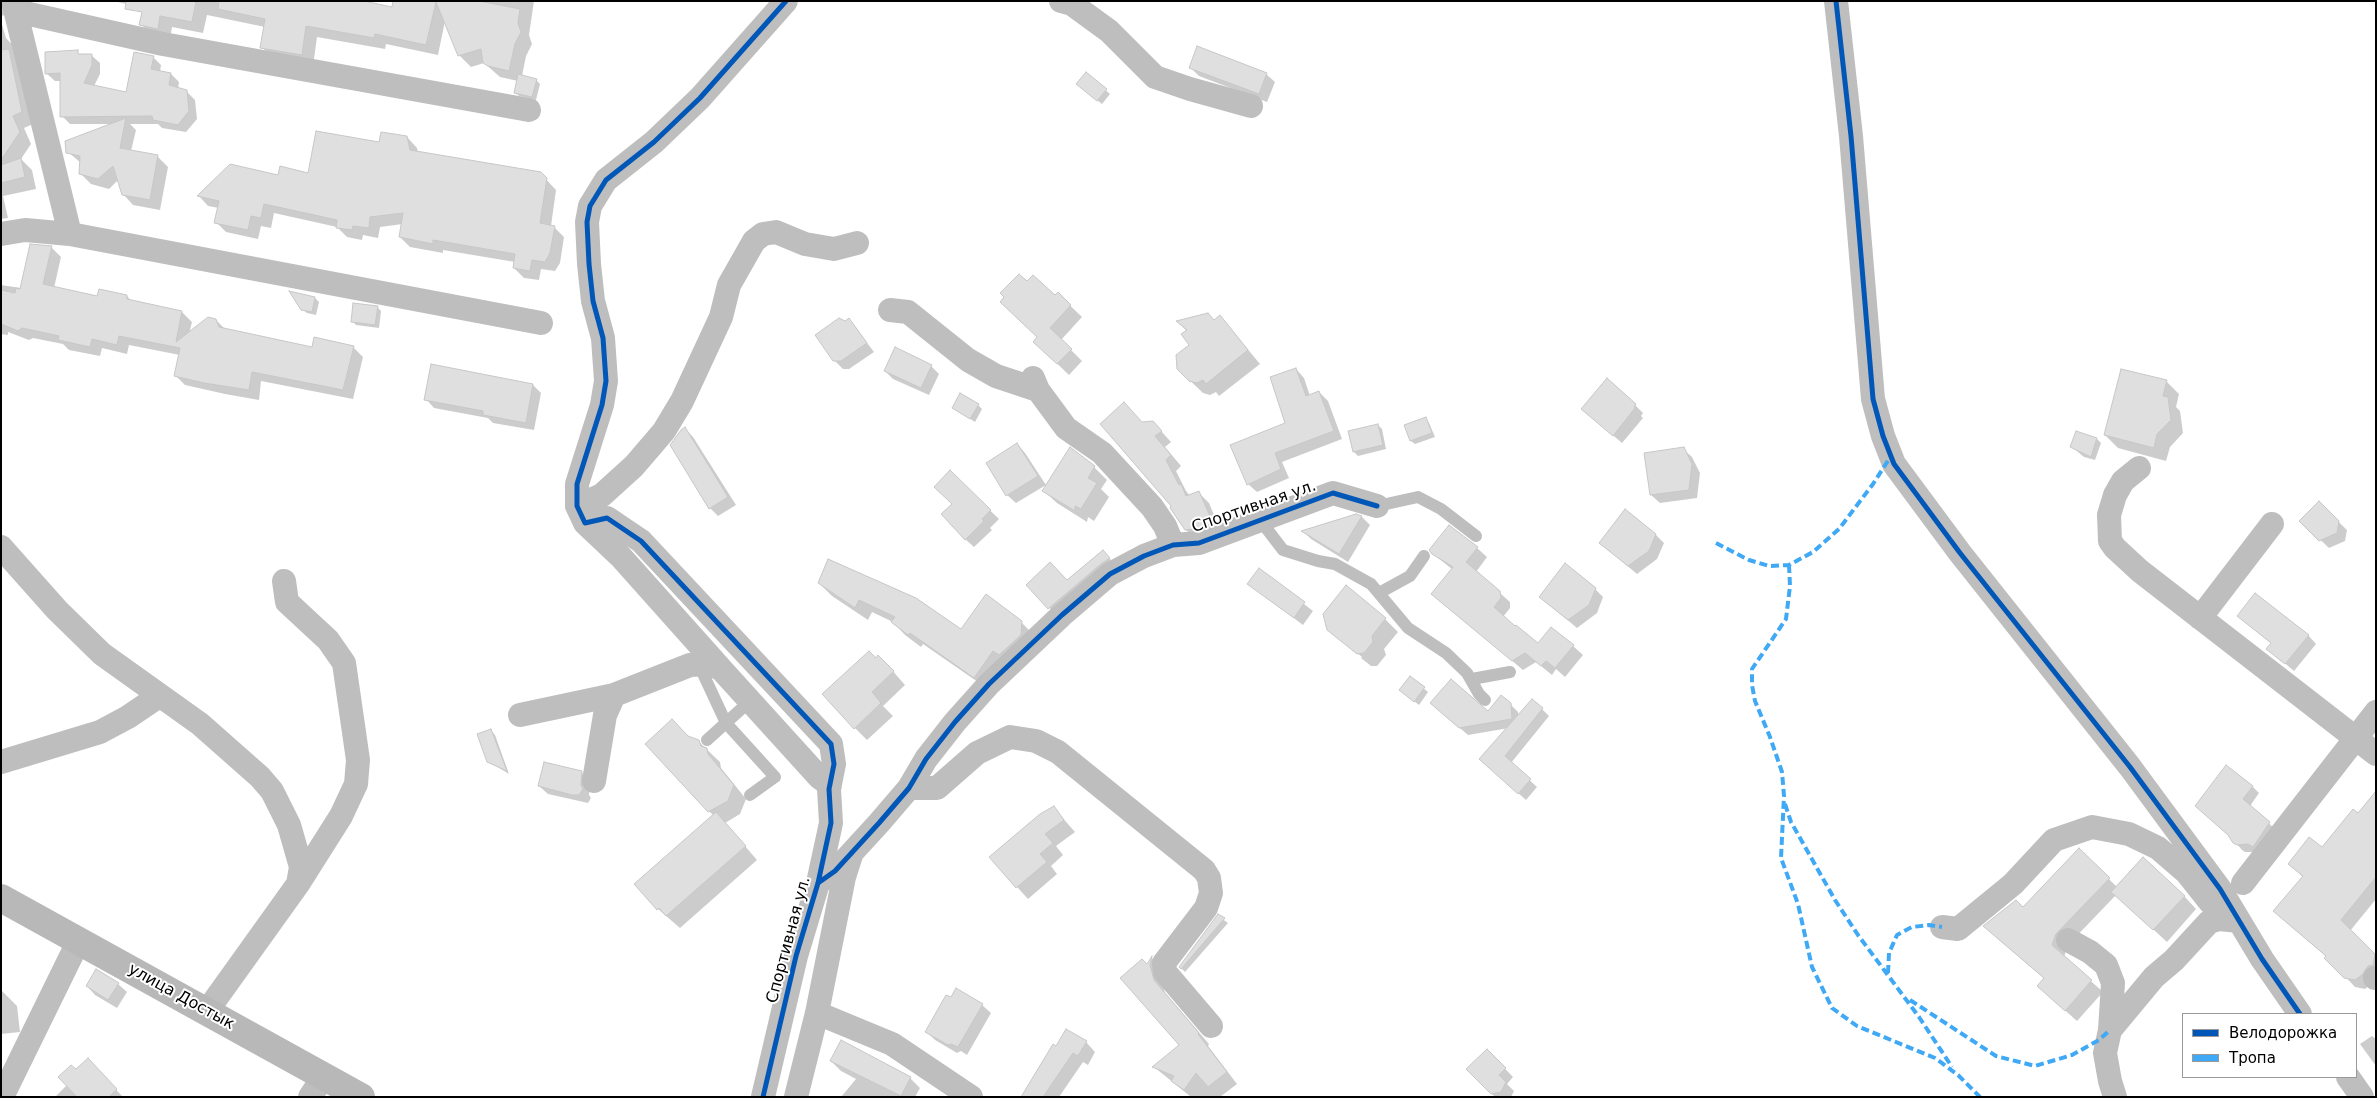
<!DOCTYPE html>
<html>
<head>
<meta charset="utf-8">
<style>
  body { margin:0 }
  #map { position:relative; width:2377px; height:1098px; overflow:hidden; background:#fff; font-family:"DejaVu Sans",sans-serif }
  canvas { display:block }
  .frame { position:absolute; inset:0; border:2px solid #000; pointer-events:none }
  .legend { position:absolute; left:2182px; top:1013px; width:175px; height:65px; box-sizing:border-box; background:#fff; border:1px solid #999; margin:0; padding:6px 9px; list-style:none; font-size:15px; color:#000 }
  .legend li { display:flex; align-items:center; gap:10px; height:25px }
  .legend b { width:25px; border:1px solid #999 }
</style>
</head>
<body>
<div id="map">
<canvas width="2377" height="1098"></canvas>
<div class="frame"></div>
<ul class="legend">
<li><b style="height:6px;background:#0057b8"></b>Велодорожка</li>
<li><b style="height:6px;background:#3fa9f5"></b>Тропа</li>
</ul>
</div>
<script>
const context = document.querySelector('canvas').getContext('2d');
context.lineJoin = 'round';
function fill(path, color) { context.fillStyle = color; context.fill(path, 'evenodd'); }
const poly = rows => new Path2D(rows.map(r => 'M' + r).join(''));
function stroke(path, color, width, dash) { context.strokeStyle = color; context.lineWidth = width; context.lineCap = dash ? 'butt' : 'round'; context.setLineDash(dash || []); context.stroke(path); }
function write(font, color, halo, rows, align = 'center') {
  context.font = font + ' "DejaVu Sans",sans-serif'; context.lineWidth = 4; context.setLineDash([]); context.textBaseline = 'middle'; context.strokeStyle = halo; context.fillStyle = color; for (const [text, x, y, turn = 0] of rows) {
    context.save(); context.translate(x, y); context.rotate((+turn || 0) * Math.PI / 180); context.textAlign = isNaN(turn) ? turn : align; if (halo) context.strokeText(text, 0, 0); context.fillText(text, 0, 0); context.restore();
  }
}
fill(poly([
  [1,1,6,15,1,16],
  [113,1,357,1,393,8,394,1,534,1,529,35,532,44,526,56,522,76,536,80,540,84,536,100,519,96,515,92,518,81,500,77,484,63,471,67,459,55,445,21,438,55,386,44,385,49,317,37,313,66,273,59,262,47,265,27,207,15,203,33,172,27,170,40,152,36,141,24,144,8],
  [1,21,6,38,17,50,33,124,24,128,31,144,21,159,32,170,36,189,3,196,8,218,1,219],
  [77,52,80,55,91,55,100,63,100,74,94,86,126,93,153,57,161,65,160,72,171,74,179,82,178,89,187,92,195,100,197,119,186,132,162,128,158,124,130,124,136,130,131,151,158,157,168,167,160,210,133,205,123,194,118,180,109,189,91,184,80,173,81,163,68,152,114,124,70,124,62,116,61,81,55,81,46,73],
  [1190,67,1266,74,1275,82,1267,102,1199,76],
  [1086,73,1110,94,1102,104,1081,88],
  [407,137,417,148,418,152,540,173,556,190,551,226,554,227,564,237,560,263,555,271,541,269,539,280,524,278,514,268,515,262,443,250,443,253,410,247,400,237,403,224,380,227,378,238,363,235,362,240,347,237,337,227,274,213,271,228,261,226,258,239,226,232,216,222,219,208,208,206,199,196,279,176,309,175,381,144],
  [51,247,61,257,54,288,98,298,127,296,132,302,182,312,192,322,189,334,216,320,225,329,313,349,353,347,363,357,353,399,261,381,259,400,225,394,185,385,175,375,180,355,129,345,127,354,102,348,100,356,69,350,63,344,33,338,29,340,8,332,8,335,1,334,1,285,21,288],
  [1027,283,1055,297,1058,294,1082,317,1061,340,1082,361,1069,375,1046,353,1038,337,1006,297],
  [315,298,319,302,316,315,307,313,302,309],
  [377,307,381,311,379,328,356,325,352,321],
  [1220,316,1260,364,1219,396,1216,392,1210,395,1203,393,1178,369,1191,345,1187,331,1178,322,1214,321],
  [849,319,874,352,849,369,843,369,834,360,845,322],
  [931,366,939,374,929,395,893,379,885,371],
  [1296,369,1304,378,1310,396,1319,392,1328,401,1342,439,1282,462,1289,478,1257,492,1248,484,1287,424],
  [2166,381,2179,394,2176,407,2180,411,2183,433,2170,447,2166,461,2118,448,2105,435],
  [533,385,541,393,534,430,493,423,488,418,434,408,426,399],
  [978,405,982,409,975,422,953,408],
  [1635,405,1643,413,1641,416,1643,418,1622,443,1582,409],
  [1425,419,1429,423,1435,437,1415,444,1411,441,1406,426],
  [1153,422,1171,442,1165,447,1181,466,1176,471,1186,491,1190,496,1198,492,1209,503,1222,534,1196,540,1186,530,1173,506,1143,424],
  [1378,425,1382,429,1386,449,1358,456,1354,452],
  [685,429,693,437,736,505,718,516,710,508],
  [2077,433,2097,439,2101,443,2095,460,2084,457,2072,447],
  [1017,444,1025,453,1046,485,1016,503,1007,495],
  [1683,449,1692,457,1700,473,1697,498,1660,503,1651,495],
  [1094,467,1107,480,1101,489,1109,497,1094,521,1088,517,1087,522,1057,503,1044,491],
  [950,472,999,519,990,528,992,530,974,547,965,539,953,504],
  [2319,503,2347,530,2345,541,2329,548,2301,521],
  [1356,516,1362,517,1370,525,1348,562,1311,539,1303,531],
  [1655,534,1664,543,1657,559,1637,574,1600,543],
  [1477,548,1487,557,1476,572,1510,602,1510,608,1503,617,1539,645,1573,646,1583,655,1565,677,1556,669,1552,675,1536,662,1523,670,1433,594,1452,569,1433,554],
  [1103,552,1117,566,1057,616,1028,585,1068,582],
  [1259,569,1313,611,1303,625,1249,584],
  [819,583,961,631,1021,622,1034,635,988,689,923,644,921,647,905,635,893,622,872,612,868,620,832,596],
  [1595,589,1603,597,1597,613,1577,628,1540,597],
  [2238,616,2308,635,2316,644,2294,671,2268,649,2272,644],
  [1385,619,1398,632,1384,649,1386,655,1377,666,1371,666,1361,658,1362,657,1328,629],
  [876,660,891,669,905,685,883,706,893,716,867,740,855,728],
  [1410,677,1428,692,1419,705,1405,694],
  [1510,704,1518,712,1519,717,1542,709,1549,716,1511,763,1537,787,1526,800,1488,766,1509,728,1468,735,1440,711,1488,713],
  [491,731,495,735,509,774,488,761],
  [689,738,698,741,720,762,721,768,746,799,740,814,725,823,757,860,680,928,658,909,636,884,714,816,709,811],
  [581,772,590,781,589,795,591,798,588,803,548,794,539,786],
  [2252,786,2259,793,2250,806,2276,830,2262,852,2245,852,2242,850,2231,837,2203,812],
  [2376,793,2376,899,2350,931,2376,956,2376,979,2365,989,2355,987,2327,957,2285,921,2303,877,2289,864,2322,849,2358,814],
  [1053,807,1075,832,1056,846,1063,855,1051,866,1057,874,1028,899,990,857],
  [2079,850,2117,887,2184,896,2196,909,2167,942,2116,895,2068,945,2064,957,2103,992,2077,1021,2051,998,2045,979,1997,938],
  [1218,916,1228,923,1185,972,1180,967],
  [1153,958,1163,968,1161,976,1165,993,1209,1044,1208,1046,1237,1084,1220,1097,1191,1097,1154,1067,1181,1045,1147,965],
  [97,971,118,984,127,992,117,1008,95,995,87,986],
  [1,990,17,1006,20,1032,1,1034],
  [982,1005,991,1013,967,1055,961,1051,957,1053,935,1040,927,1032],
  [2372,1036,2376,1039,2376,1066,2360,1044],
  [1086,1042,1095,1052,1088,1065,1083,1062,1059,1097,1022,1097,1057,1048],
  [1487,1050,1513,1077,1507,1084,1514,1091,1511,1097,1495,1097,1468,1069],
  [831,1061,910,1078,920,1088,915,1097,841,1097,856,1079,841,1071],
  [97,1070,123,1097,55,1097,67,1085,76,1071]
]), '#0003');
const building = poly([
  [126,1,196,1,192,22,160,16,158,29,139,25,142,12,125,9,126,1],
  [219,1,364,1,392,7,393,1,479,1,520,9,518,23,521,32,515,44,509,71,488,66,483,63,481,49,458,56,436,2,426,45,375,34,374,38,306,26,302,55,260,48,265,19,218,9,219,1],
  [1197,46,1267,73,1259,94,1189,68,1197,46],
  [9,49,22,112,13,116,20,132,1,160,1,50,9,49],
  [78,50,78,54,92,54,92,65,84,83,126,92,134,52,154,56,151,69,171,73,169,85,187,90,189,111,178,125,153,120,152,116,60,117,60,73,45,74,45,52,78,50],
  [1086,72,1107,89,1097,101,1076,84,1086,72],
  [518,74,537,79,532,97,514,93,518,74],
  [126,118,120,148,158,155,150,200,122,195,113,166,98,179,79,174,80,156,66,153,65,141,126,118],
  [316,131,379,142,381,132,407,136,410,150,541,172,547,178,540,223,555,226,550,253,545,262,532,260,530,271,513,268,515,254,433,240,433,244,399,237,403,213,370,217,369,228,353,226,352,230,336,228,337,220,264,204,261,218,251,216,248,230,214,223,219,201,197,196,230,164,278,175,280,166,308,173,316,131],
  [21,158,25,177,1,183,1,165,21,158],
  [30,244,52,246,43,284,97,296,99,289,127,295,127,299,182,311,176,342,208,317,216,319,219,327,312,347,314,337,354,346,343,390,252,372,249,390,204,383,174,376,180,348,119,336,117,345,92,339,90,347,58,340,59,336,22,328,18,331,1,324,1,290,15,293,16,288,20,289,30,244],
  [1019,274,1027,281,1033,275,1055,295,1058,292,1071,305,1050,328,1072,349,1057,364,1033,342,1037,337,1000,302,1004,297,1000,293,1019,274],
  [289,291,315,297,312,312,301,310,289,291],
  [353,303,378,306,375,325,351,322,353,303],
  [1208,313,1214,320,1220,315,1248,350,1206,384,1203,380,1197,383,1189,381,1177,369,1176,355,1189,345,1181,334,1187,330,1176,321,1208,313],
  [839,318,845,321,849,318,867,343,841,361,833,361,815,335,839,318],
  [895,347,932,365,921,388,884,371,895,347],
  [431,364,533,384,526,423,483,415,483,411,424,400,431,364],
  [1296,368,1306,396,1319,391,1334,431,1275,453,1281,469,1247,485,1230,445,1285,423,1270,377,1296,368],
  [2121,369,2167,380,2163,396,2168,397,2171,420,2157,434,2154,448,2104,435,2121,369],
  [1607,378,1636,404,1634,407,1635,408,1613,436,1581,409,1607,378],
  [960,393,979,404,970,419,952,408,960,393],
  [1124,402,1142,422,1153,421,1162,431,1155,436,1171,455,1166,460,1179,485,1181,484,1186,496,1199,491,1213,523,1196,529,1185,530,1170,508,1171,506,1100,424,1124,402],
  [1426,417,1432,433,1410,441,1404,425,1426,417],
  [1378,424,1383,445,1353,452,1348,431,1378,424],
  [685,427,728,497,709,509,670,445,681,430,685,427],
  [2076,431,2097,438,2091,457,2070,447,2076,431],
  [1017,443,1038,476,1006,496,986,463,1017,443],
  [1070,447,1095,466,1088,478,1097,483,1081,509,1075,506,1075,511,1042,491,1070,447],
  [1684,447,1692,464,1689,490,1650,495,1644,453,1684,447],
  [950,470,991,510,982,519,984,521,965,540,941,514,952,504,934,487,950,470],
  [2319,501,2339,521,2337,533,2319,541,2299,521,2319,501],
  [1625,509,1656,534,1649,551,1628,566,1599,543,1625,509],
  [1356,514,1362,516,1339,554,1301,531,1356,514],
  [1449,525,1478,547,1466,562,1500,591,1501,598,1494,607,1515,626,1516,625,1538,643,1551,627,1574,645,1555,668,1546,661,1541,666,1525,653,1512,661,1431,594,1453,567,1432,554,1429,550,1449,525],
  [1103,550,1110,558,1101,564,1048,609,1026,585,1050,562,1067,580,1103,550],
  [828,559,916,598,961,629,986,594,1022,621,1021,635,999,655,993,651,974,678,910,633,908,635,891,622,895,617,859,600,855,608,818,583,828,559],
  [1565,563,1596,588,1589,605,1568,620,1539,597,1565,563],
  [1259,568,1305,602,1294,618,1247,584,1259,568],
  [1346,585,1386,618,1372,636,1373,642,1364,653,1357,654,1327,630,1323,614,1346,585],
  [2255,593,2309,635,2285,664,2266,649,2271,643,2237,616,2255,593],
  [869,651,876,658,878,655,894,671,872,692,881,703,854,729,822,694,869,651],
  [1410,676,1425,687,1414,702,1399,690,1410,676],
  [1451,679,1488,711,1501,695,1511,703,1512,719,1459,728,1430,703,1451,679],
  [1532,699,1543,708,1505,756,1531,779,1518,794,1479,759,1532,699],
  [672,719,688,736,699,740,701,746,707,748,708,754,734,785,728,801,708,812,645,744,672,719],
  [491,729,507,771,487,762,477,734,491,729],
  [544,762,582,771,581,785,583,789,579,795,572,795,538,786,544,762],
  [2226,765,2253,786,2243,799,2270,822,2253,847,2248,844,2237,845,2233,843,2228,835,2195,806,2226,765],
  [2376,791,2376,877,2341,920,2375,954,2373,965,2368,966,2362,975,2355,980,2344,978,2324,958,2326,956,2273,911,2303,876,2288,864,2309,837,2322,847,2353,809,2358,813,2376,791],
  [1054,806,1064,820,1045,834,1053,843,1040,854,1047,862,1016,888,989,857,1040,814,1054,806],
  [716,812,746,846,666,916,659,908,657,910,634,884,716,812],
  [2079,848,2110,878,2056,934,2052,945,2092,980,2065,1011,2037,986,2044,978,1983,926,2016,900,2023,907,2079,848],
  [2143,857,2185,896,2153,930,2111,892,2143,857],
  [1218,914,1225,918,1181,969,1179,967,1218,914],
  [1152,956,1150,965,1154,980,1199,1033,1198,1034,1227,1072,1208,1087,1196,1073,1184,1090,1171,1081,1174,1076,1152,1067,1179,1045,1120,978,1142,959,1147,964,1152,956],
  [96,969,119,983,108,1000,86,986,96,969],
  [956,988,983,1004,958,1047,951,1044,948,1045,925,1032,946,995,951,997,956,988],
  [1066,1029,1087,1041,1078,1056,1073,1053,1043,1097,1021,1097,1053,1044,1056,1046,1066,1029],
  [841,1040,911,1077,901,1096,830,1061,841,1040],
  [1487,1049,1506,1068,1499,1075,1506,1082,1501,1092,1491,1094,1466,1069,1487,1049],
  [88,1058,117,1089,109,1097,77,1097,58,1077,71,1065,76,1069,88,1058]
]);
fill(building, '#dfdfdf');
stroke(building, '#c7c7c7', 1);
stroke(poly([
  [1377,506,1418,497,1441,509,1476,536],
  [1260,520,1283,550,1318,561,1335,564,1371,584,1408,628,1446,653,1467,673,1479,694,1485,700],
  [1379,593,1410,576,1424,556],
  [699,665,726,723,775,777,750,795],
  [1472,679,1510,672],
  [707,740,750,701]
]), '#bebebe', 12);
stroke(poly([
  [13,1,70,234],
  [1061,1,1072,4,1109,31,1155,77,1190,89,1251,106],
  [1836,1,1851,136,1873,399,1883,436,1894,464,1960,553,2130,767,2220,889,2262,959,2300,1014],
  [16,11,163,44,529,110],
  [1,234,25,230,70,234,541,323],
  [890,310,908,312,968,360,996,376,1038,390],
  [1033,378,1038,390,1066,428,1102,453,1152,507,1165,526,1173,545],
  [2139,468,2123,481,2115,495,2109,515,2110,541,2115,548,2140,571,2376,754],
  [577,506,602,495,634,466,664,431,682,401,721,317,729,285,754,241,763,234,776,232,805,244,834,249,857,243],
  [585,523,621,557,721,669],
  [1,547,57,610,102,654,200,724,260,777,272,791,289,825,301,867,298,884,207,1011],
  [284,581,287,602,328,640,344,663,358,760,356,784,341,816,298,884],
  [2200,618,2272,524],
  [520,715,614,695,690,665,709,664,721,669,819,777,830,785],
  [1,762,100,732,128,717,159,696],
  [594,781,605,715,614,695],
  [909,788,937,788,977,753,1010,737,1036,741,1058,752,1204,870,1209,878,1211,893,1206,908,1164,963,1165,972,1211,1026],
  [818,883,835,871,879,823,909,788,926,759,955,722,989,684,1062,615,1110,574,1144,556,1173,545,1199,543,1333,493,1377,506],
  [2243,883,2376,712],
  [1942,927,1958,929,2013,884,2054,840,2092,827,2129,834,2158,848,2187,873,2210,902],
  [2068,940,2090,952,2106,965,2113,983,2110,1030],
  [2375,978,2376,978],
  [817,1013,892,1044,971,1097],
  [2348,1077,2362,1097],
  [2,1097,79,940],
  [310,1097,324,1076],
  [763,1097,796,956,818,883,831,823,829,789,834,764,831,744,641,541,607,518,585,523,577,506,577,484,602,405,606,381,603,338,593,301,589,264,587,222,590,206,606,180,654,142,700,98,786,1],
  [796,1097,817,1013,844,877,851,855],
  [2115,1097,2110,1081,2105,1053,2110,1030,2154,977,2174,960,2209,922,2219,919,2239,921]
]), '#bebebe', 24);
stroke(poly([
  [1,898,361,1097]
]), '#b8b8b8', 28);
stroke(poly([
  [1716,543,1749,560,1769,566,1789,565,1813,552,1839,529,1873,484,1891,456],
  [1789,565,1790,586,1786,619,1752,669,1752,685,1755,701,1770,737,1782,772,1784,796,1781,858,1798,904,1812,967,1832,1008,1857,1026,1935,1058,1958,1075,1980,1097],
  [1785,804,1791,822,1835,900,1858,935,1919,1017,1952,1067],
  [1888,973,1889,953,1897,935,1912,927,1929,925,1942,927],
  [1910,1000,1996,1056,2035,1066,2072,1055,2099,1040,2110,1030]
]), '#3fa9f5', 4, [8, 4]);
stroke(poly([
  [1836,1,1851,136,1873,399,1883,436,1894,464,1960,553,2130,767,2220,889,2262,959,2300,1014],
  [818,883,835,871,879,823,909,788,926,759,955,722,989,684,1062,615,1110,574,1144,556,1173,545,1199,543,1333,493,1377,506],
  [763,1097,796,956,818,883,831,823,829,789,834,764,831,744,641,541,607,518,585,523,577,506,577,484,602,405,606,381,603,338,593,301,589,264,587,222,590,206,606,180,654,142,700,98,786,1]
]), '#0057b8', 5);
write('16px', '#000', '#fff', [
  ["Спортивная ул.",1254,507,-19],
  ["Спортивная ул.",789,940,-75],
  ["улица Достык",181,997,29]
]);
</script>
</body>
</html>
